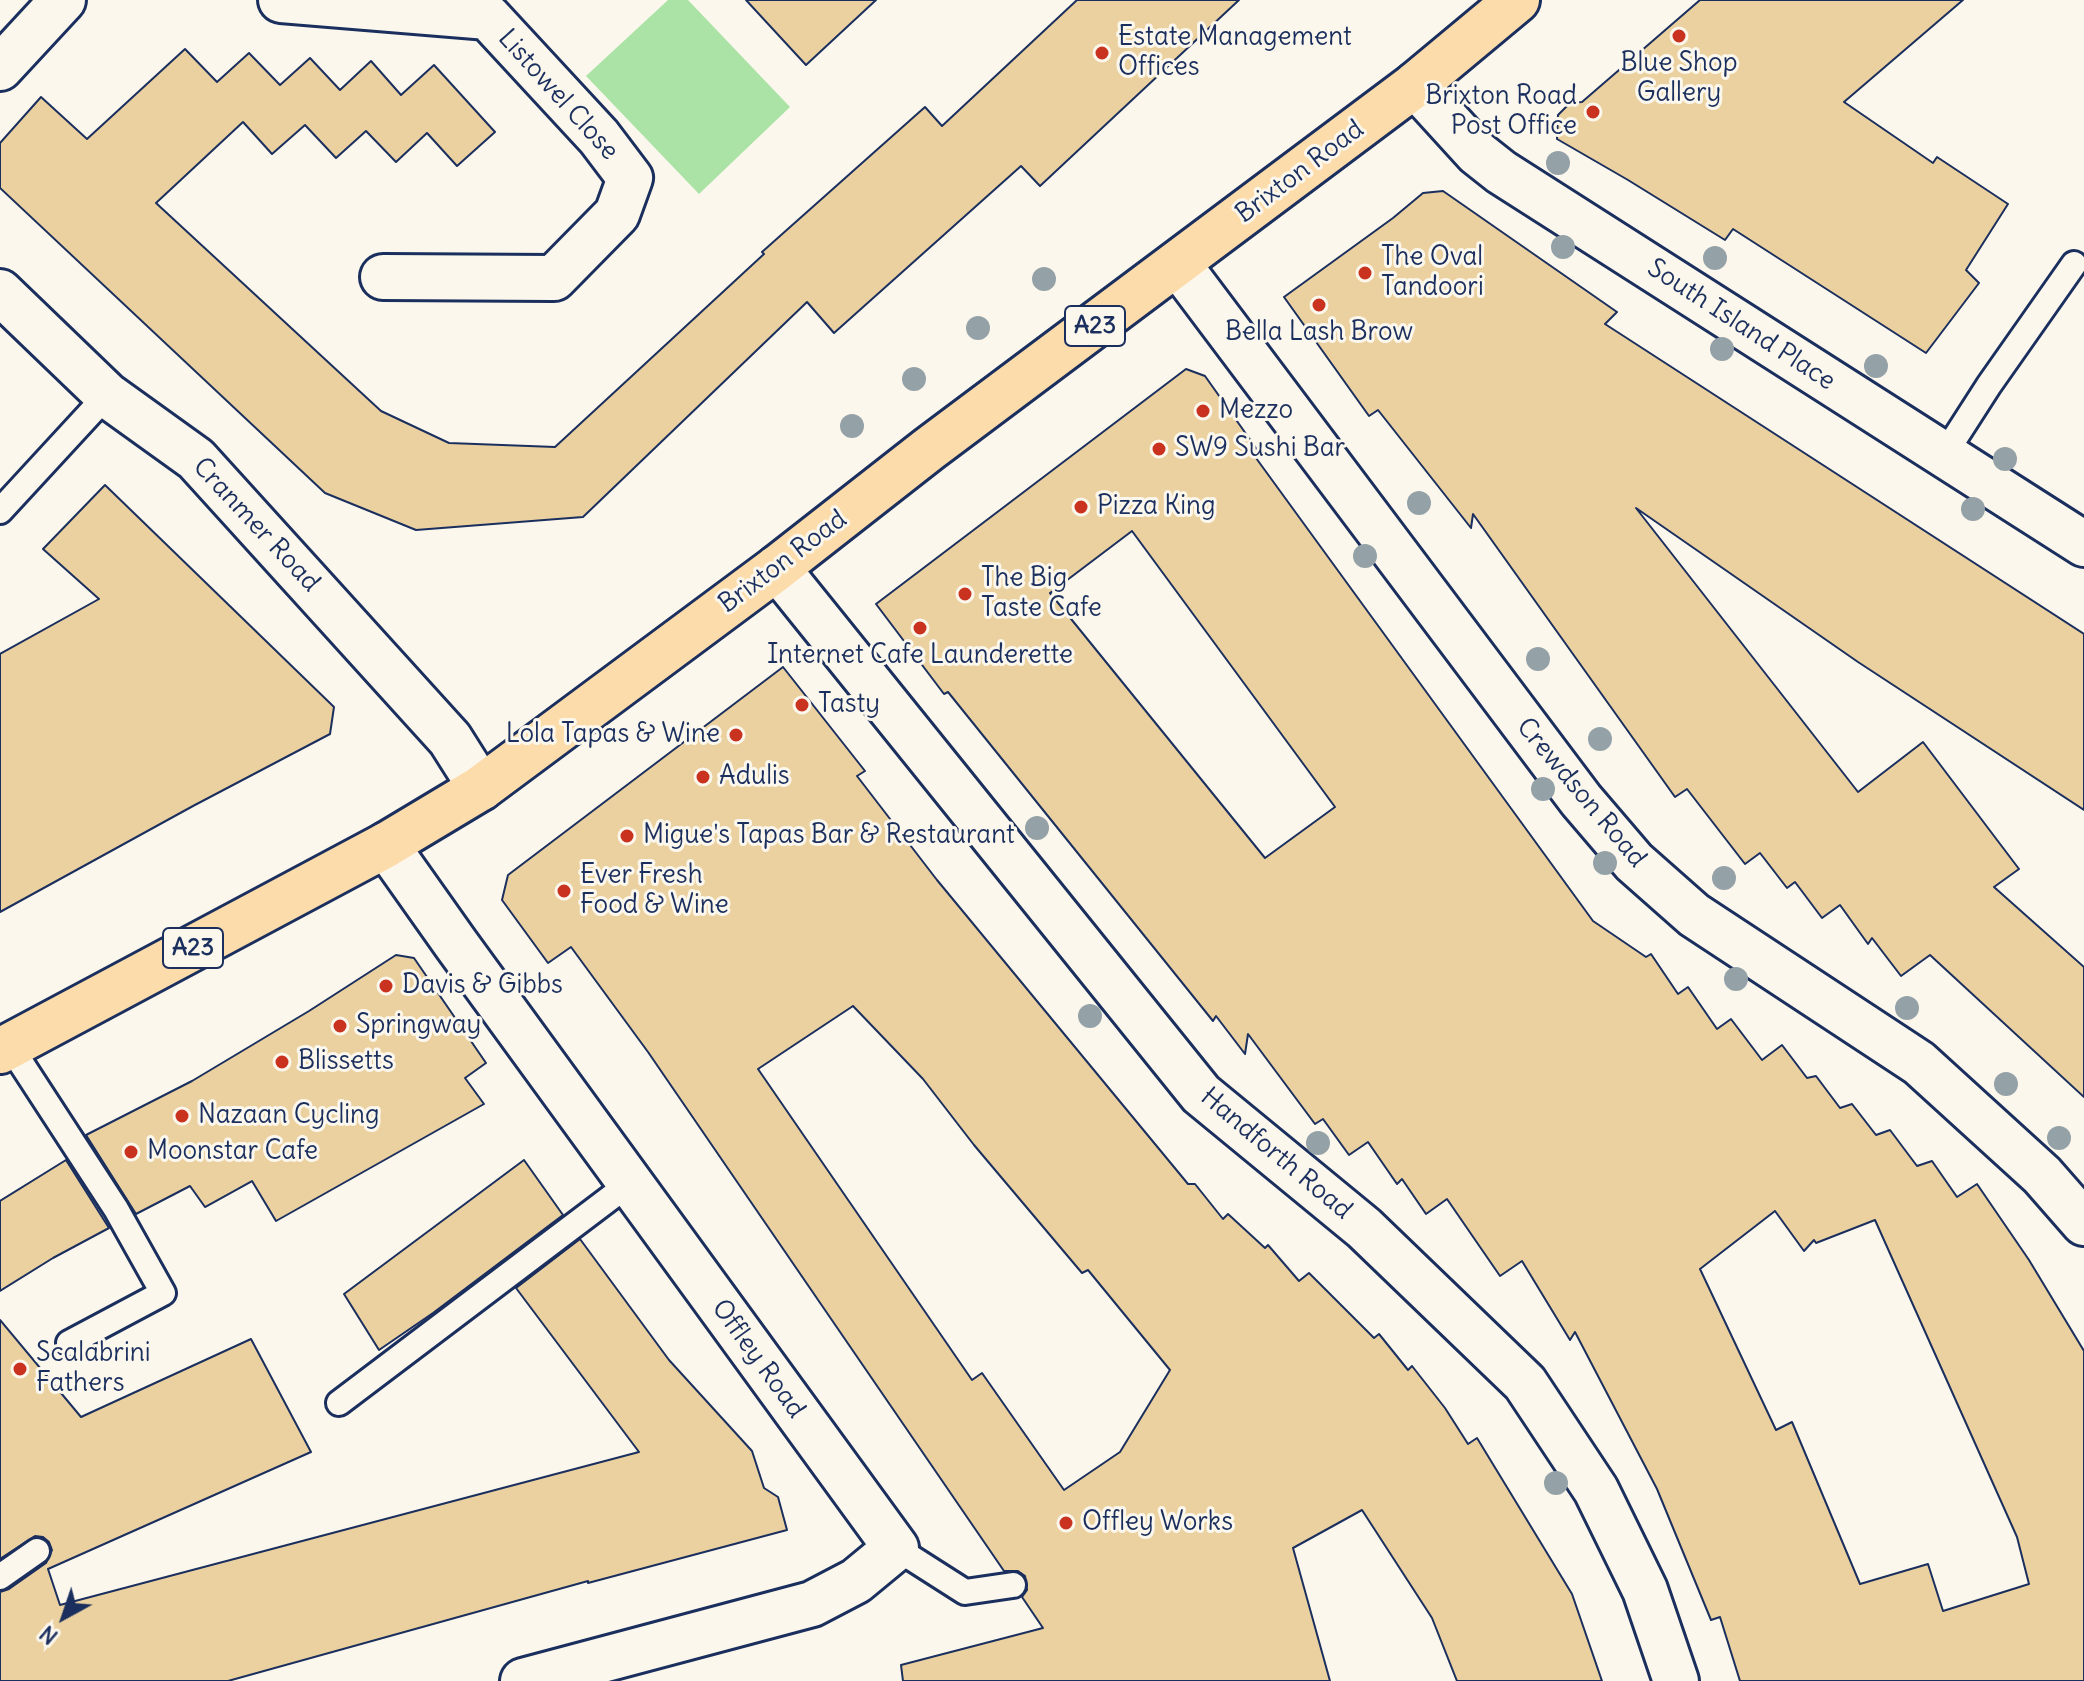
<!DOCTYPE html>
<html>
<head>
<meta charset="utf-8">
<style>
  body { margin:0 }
  #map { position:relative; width:2084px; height:1681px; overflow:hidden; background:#fbf7ec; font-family:Delius,sans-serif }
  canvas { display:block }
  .north { position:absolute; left:24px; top:1577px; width:80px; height:80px; -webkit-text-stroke:6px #fbf7ec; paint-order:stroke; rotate:220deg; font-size:22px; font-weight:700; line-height:32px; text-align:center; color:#1b2f5e }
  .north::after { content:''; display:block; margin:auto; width:28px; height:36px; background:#1b2f5e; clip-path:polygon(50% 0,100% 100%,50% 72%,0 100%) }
</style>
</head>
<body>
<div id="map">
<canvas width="2084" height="1681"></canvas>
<div class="north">N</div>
</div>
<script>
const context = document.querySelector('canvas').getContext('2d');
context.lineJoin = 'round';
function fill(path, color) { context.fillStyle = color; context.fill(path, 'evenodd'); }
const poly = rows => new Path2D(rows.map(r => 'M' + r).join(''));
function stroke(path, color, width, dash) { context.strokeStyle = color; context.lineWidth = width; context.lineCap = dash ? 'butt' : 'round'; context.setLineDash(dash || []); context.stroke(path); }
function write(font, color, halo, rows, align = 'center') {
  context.font = font + ' Delius,sans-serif'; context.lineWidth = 6; context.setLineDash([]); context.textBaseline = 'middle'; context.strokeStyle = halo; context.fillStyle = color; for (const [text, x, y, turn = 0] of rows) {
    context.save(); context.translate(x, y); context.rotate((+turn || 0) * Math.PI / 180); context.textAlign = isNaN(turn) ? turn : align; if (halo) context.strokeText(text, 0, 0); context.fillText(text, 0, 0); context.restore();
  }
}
fill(poly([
  [668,0,688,0,790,107,699,194,586,76]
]), '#abe3a6');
const building = poly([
  [746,0,876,0,806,65,746,0],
  [1077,0,1239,0,1040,186,1021,166,834,333,807,302,583,517,416,530,325,493,0,188,0,143,41,97,87,139,185,49,217,82,249,53,280,85,310,58,340,90,371,61,401,95,434,65,495,132,457,166,427,133,396,162,366,131,336,158,305,125,272,154,243,122,156,203,381,411,449,443,555,447,764,254,762,252,925,107,942,126,1077,0],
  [1700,0,1963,0,1844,102,1933,163,1937,157,2008,204,1966,270,1979,283,1926,353,1733,229,1725,240,1628,180,1557,139,1558,115,1570,103,1582,102,1700,0],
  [1443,191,1617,312,1605,324,2084,634,2084,810,1858,662,1636,508,1858,792,1923,742,2019,869,1994,887,2084,967,2084,1097,1930,955,1901,976,1872,938,1868,944,1840,905,1822,918,1795,882,1787,888,1760,853,1745,864,1687,789,1675,797,1473,514,1471,528,1378,410,1369,416,1284,297,1393,218,1423,193,1443,191],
  [1186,369,1205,376,1261,455,1256,458,1593,921,1646,957,1651,954,1678,994,1688,987,1717,1029,1731,1019,1762,1060,1782,1045,1807,1078,1816,1076,1840,1108,1852,1104,1876,1135,1890,1130,1917,1166,1932,1161,1957,1197,1977,1184,2029,1260,2084,1351,2084,1681,1740,1681,1720,1617,1711,1620,1657,1489,1575,1332,1570,1340,1522,1261,1500,1276,1447,1199,1426,1214,1402,1179,1397,1184,1368,1142,1349,1155,1323,1119,1315,1124,1248,1034,1245,1054,1216,1016,1213,1021,948,692,944,694,876,604,1186,369],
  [1132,531,1335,807,1265,858,1050,593,1132,531],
  [1775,1211,1804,1251,1814,1240,1816,1243,1875,1220,2017,1537,2029,1584,1943,1611,1928,1564,1860,1584,1792,1422,1776,1430,1700,1269,1775,1211],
  [105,485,334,707,330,734,193,806,0,912,0,654,99,599,43,549,105,485],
  [783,667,865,771,857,776,937,880,1188,1184,1195,1184,1223,1219,1228,1214,1265,1248,1268,1245,1299,1281,1309,1273,1374,1338,1379,1334,1408,1370,1412,1366,1445,1408,1468,1444,1477,1438,1572,1594,1602,1681,1457,1681,1432,1618,1362,1510,1293,1548,1330,1681,903,1681,901,1665,1043,1628,1022,1597,1027,1590,1025,1576,1018,1571,1004,1571,648,1052,571,947,548,963,502,900,508,875,783,667],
  [853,1006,923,1079,974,1145,1082,1273,1088,1270,1170,1370,1120,1452,1064,1490,982,1373,972,1380,758,1069,853,1006],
  [396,955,414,958,486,1063,465,1078,484,1104,276,1221,252,1181,205,1207,190,1186,136,1214,86,1135,192,1081,309,1011,396,955],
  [66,1160,109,1228,53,1258,0,1291,0,1201,66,1160],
  [524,1160,563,1215,433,1313,379,1350,344,1294,524,1160],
  [580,1239,669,1360,752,1451,764,1488,778,1497,787,1530,588,1583,588,1581,228,1681,0,1681,0,1592,9,1589,46,1563,52,1550,49,1542,43,1537,35,1536,0,1559,0,1320,81,1417,251,1339,311,1452,48,1569,60,1605,639,1452,516,1288,580,1239]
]);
fill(building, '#ebd1a0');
stroke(building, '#1b2f5e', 2);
const lane = poly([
  [1944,455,1989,385,2074,264],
  [0,511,107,395],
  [10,1046,116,1209,163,1293,69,1343],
  [339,1403,630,1183],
  [896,1548,965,1592,1013,1585],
  [0,1577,37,1551]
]);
const street = poly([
  [281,0,488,17,599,137,630,178,617,214,554,278,383,277],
  [0,68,63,0],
  [1415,85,1477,153,1501,172,2084,544],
  [1178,264,1581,800,1634,862,1694,915,1919,1063,2042,1175,2084,1223],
  [0,292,107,395,196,459,450,739,481,788],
  [777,568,1201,1094,1364,1228,1525,1383,1596,1490,1645,1590,1676,1681],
  [386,845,456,944,896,1548,856,1581,812,1604,523,1681]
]);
const highway = poly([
  [0,1051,386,845,481,788,777,568,929,449,1415,85,1517,0]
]);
stroke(lane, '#1b2f5e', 30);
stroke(street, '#1b2f5e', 50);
stroke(highway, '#1b2f5e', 50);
stroke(lane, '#fbf7ec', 24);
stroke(street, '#fbf7ec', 44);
stroke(highway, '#fddcac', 44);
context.fillStyle = '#94a2a8';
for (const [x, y] of [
  [1558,163],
  [1563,247],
  [1715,258],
  [1044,279],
  [978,328],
  [1722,349],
  [1876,366],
  [914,379],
  [852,426],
  [2005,459],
  [1419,503],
  [1973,509],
  [1365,556],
  [1538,659],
  [1600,739],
  [1543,789],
  [1037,828],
  [1605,863],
  [1724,878],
  [1736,979],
  [1907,1008],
  [1090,1016],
  [2006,1084],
  [2059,1138],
  [1318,1143],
  [1556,1483]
]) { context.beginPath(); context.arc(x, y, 12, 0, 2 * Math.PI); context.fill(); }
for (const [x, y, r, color] of [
  [1679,36,8,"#c8321e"],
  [1102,53,8,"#c8321e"],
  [1593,112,8,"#c8321e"],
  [1365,273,8,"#c8321e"],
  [1319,305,8,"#c8321e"],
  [1203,411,8,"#c8321e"],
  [1159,449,8,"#c8321e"],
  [1081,507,8,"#c8321e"],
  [965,594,8,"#c8321e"],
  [920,628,8,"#c8321e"],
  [802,705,8,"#c8321e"],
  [736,735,8,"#c8321e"],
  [703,777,8,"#c8321e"],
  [627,836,8,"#c8321e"],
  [564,891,8,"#c8321e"],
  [386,986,8,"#c8321e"],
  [340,1026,8,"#c8321e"],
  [282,1062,8,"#c8321e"],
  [182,1116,8,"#c8321e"],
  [131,1152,8,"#c8321e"],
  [20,1369,8,"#c8321e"],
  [1066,1523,8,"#c8321e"]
]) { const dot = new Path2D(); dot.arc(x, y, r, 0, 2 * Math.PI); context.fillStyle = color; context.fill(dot); stroke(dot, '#fbf7ec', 3); }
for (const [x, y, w] of [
  [1095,326,60],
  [193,948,60]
]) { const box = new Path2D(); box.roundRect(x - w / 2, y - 20, w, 40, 6); context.fillStyle = '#fbf7ec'; context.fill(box); stroke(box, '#1b2f5e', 2); }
write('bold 24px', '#1b2f5e', null, [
  ["A23",1095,326],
  ["A23",193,948]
]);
write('26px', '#1b2f5e', '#fbf7ec', [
  ["Estate Management",1118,38],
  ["Offices",1118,68],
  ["Blue Shop",1679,64,"center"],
  ["Gallery",1679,94,"center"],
  ["Brixton Road",1577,97,"right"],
  ["Post Office",1577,127,"right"],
  ["The Oval",1381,258],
  ["Tandoori",1381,288],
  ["Bella Lash Brow",1319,333,"center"],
  ["Mezzo",1219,411],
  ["SW9 Sushi Bar",1175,449],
  ["Pizza King",1097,507],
  ["The Big",981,579],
  ["Taste Cafe",981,609],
  ["Internet Cafe Launderette",920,656,"center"],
  ["Tasty",818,705],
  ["Lola Tapas & Wine",720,735,"right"],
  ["Adulis",719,777],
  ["Migue's Tapas Bar & Restaurant",643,836],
  ["Ever Fresh",580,876],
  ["Food & Wine",580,906],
  ["Davis & Gibbs",402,986],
  ["Springway",356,1026],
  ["Blissetts",298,1062],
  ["Nazaan Cycling",198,1116],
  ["Moonstar Cafe",147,1152],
  ["Scalabrini",36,1354],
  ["Fathers",36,1384],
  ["Offley Works",1082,1523]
], 'left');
write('26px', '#1b2f5e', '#fbf7ec', [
  ["Listowel Close",558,95,48],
  ["Brixton Road",1300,172,-37],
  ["South Island Place",1741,325,33],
  ["Cranmer Road",256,525,47],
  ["Brixton Road",783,562,-37],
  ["Crewdson Road",1581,793,50],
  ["Handforth Road",1276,1154,40],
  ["Offley Road",758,1359,54]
]);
</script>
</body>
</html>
